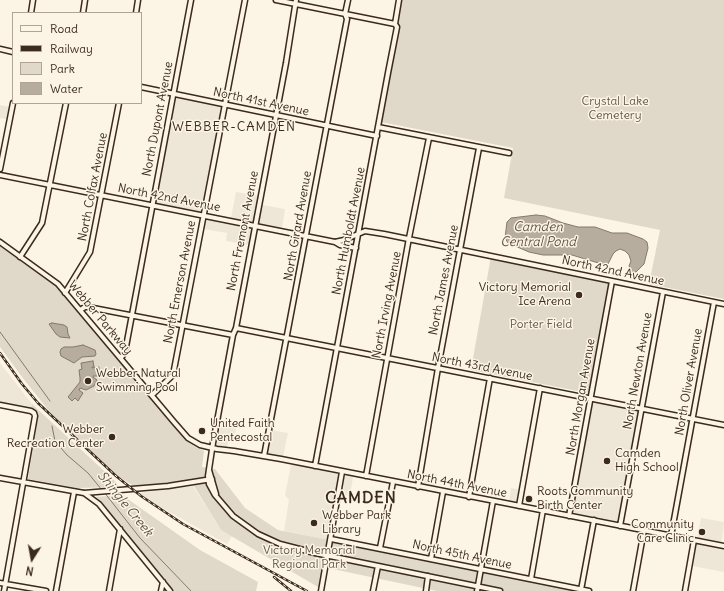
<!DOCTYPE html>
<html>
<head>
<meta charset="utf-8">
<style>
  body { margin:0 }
  #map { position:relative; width:724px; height:591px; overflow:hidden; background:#fcf5e5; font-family:Delius,sans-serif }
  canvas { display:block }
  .legend { position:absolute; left:12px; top:12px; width:130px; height:92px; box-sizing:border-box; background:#fcf5e5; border:1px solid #afa495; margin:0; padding:5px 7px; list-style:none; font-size:12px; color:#3b2a1e }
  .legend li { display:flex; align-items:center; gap:8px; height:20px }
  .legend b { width:20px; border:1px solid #afa495 }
  .north { position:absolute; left:12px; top:539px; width:40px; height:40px; -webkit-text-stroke:3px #fcf5e5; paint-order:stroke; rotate:191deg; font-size:11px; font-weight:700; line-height:16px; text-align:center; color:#3b2a1e }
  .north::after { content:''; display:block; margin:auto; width:14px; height:18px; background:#3b2a1e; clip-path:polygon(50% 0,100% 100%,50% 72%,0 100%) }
</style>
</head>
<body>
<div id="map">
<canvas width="724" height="591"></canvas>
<ul class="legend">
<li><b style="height:5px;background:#fcf5e5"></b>Road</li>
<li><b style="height:5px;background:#3b2a1e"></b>Railway</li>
<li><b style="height:11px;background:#e0d8c8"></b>Park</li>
<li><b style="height:11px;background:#b7ad9e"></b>Water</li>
</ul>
<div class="north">N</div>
</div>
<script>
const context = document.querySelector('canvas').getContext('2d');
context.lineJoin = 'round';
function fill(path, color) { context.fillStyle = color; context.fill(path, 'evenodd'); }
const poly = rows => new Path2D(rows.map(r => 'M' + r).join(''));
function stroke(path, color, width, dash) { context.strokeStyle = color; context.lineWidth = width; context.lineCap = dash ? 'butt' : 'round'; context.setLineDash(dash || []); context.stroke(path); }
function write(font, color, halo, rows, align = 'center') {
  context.font = font + ' Delius,sans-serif'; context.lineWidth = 3; context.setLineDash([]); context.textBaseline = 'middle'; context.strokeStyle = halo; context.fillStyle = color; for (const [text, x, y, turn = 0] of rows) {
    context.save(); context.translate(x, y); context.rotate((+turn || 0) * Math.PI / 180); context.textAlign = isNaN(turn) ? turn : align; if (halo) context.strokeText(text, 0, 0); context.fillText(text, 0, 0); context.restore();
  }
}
fill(poly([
  [177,98,221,106,223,108,202,212,157,204,156,203,176,99],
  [0,105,10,107,8,119,0,118],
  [236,192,258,196,254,222,248,223,231,218],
  [262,205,285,209,282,228,267,225,260,225,259,223],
  [208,219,251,228,249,245,226,241,227,233,204,229,205,221],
  [0,363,32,404,31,409,0,403],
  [596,402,638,411,639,413,619,523,577,516,573,513,593,404],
  [221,420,237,423,235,434,230,433,227,447,221,447,217,444],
  [271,430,288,433,283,457,267,454],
  [291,465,309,467,331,473,336,473,338,474,339,477,328,540,284,531,289,500,285,495],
  [422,473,437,475,435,487,420,484],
  [346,476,353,477,350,496,341,495,344,478],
  [193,486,221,530,232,536,227,544,155,504,139,493],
  [511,488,520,490,517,504,509,501],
  [701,518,724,522,722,540,721,542,697,539],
  [697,544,699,544,724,550,724,572,692,566]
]), '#eee6d6');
fill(poly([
  [401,0,724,0,724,299,649,284,660,230,504,198,513,148,381,122],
  [0,245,56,286,167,418,187,441,195,447,204,451,202,467,215,469,245,508,278,530,481,570,574,591,437,591,328,568,323,590,221,530,191,481,134,486,119,477,49,411,22,377,0,347],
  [491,256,612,281,588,393,471,370],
  [32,404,117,483,116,486,114,487,77,488,28,479,38,418,37,413,31,409],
  [122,495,200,550,258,582,256,591,174,591,102,502,96,497]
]), '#e0d8c8');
const water = poly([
  [536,215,545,216,563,223,578,227,595,227,612,233,627,233,643,239,647,242,648,248,644,264,636,272,632,272,629,266,631,261,629,255,625,251,620,249,616,251,613,254,608,264,605,265,572,255,543,255,529,252,508,243,505,238,507,222,511,218,536,215],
  [52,323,64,325,67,327,68,334,70,338,60,337,56,334,49,324,52,323],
  [83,345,95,350,96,354,95,356,82,357,74,363,61,356,60,352,61,349,64,347,73,347,83,345],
  [93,361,94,367,92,367,92,368,99,367,99,376,93,376,93,377,97,380,94,386,86,390,80,388,79,390,83,393,78,401,75,398,72,401,68,397,80,382,80,378,79,370,82,369,81,363,93,361]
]);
fill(water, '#b7ad9e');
stroke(water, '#85796b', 1);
stroke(poly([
  [0,332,50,401],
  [52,426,55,441,67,455,88,473,102,490],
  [104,492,140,538,191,591]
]), '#85796b', 1);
const minor = poly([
  [276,0,395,24],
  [296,0,286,63,236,328,233,335,213,443,208,476,209,484,215,495,233,516,258,534,280,544,315,553,500,591],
  [31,13,33,0],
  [83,13,85,0],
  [136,13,138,0],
  [0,49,13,52],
  [141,87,377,136],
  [378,127,509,153],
  [0,169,13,103],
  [0,175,335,242,344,240,365,231,384,234,724,304],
  [0,242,58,284,174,422,188,438,200,445,217,449,234,451,281,459,724,546],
  [335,242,340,245,356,248],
  [20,257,42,223,66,103],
  [65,293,90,252,119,103],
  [80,310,85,307,88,307,233,335],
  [236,328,724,425],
  [121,358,125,352,191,0],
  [152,395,173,375,245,0],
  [0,405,31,411,34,413,35,416,4,591],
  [264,456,347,19,345,14,348,0],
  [315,466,388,73,397,27,395,24,399,0],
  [209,470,216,494],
  [366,476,409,238,429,138],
  [0,478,84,493,168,486,212,479],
  [418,487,438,368,479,148],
  [84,493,99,504,170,591],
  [469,497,490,378],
  [519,506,540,388],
  [569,516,612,281],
  [620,526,663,292],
  [671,536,714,302],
  [331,539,589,591],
  [380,548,393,482],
  [431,559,443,492],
  [531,579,543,510],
  [0,583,46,591],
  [581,590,594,520],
  [56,591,74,492],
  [109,591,120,529],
  [161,591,163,582],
  [321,591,342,472],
  [373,591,378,566],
  [426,591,428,576],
  [477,591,493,501],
  [633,591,644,530],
  [685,591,694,540]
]);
stroke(minor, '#3b2a1e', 7);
stroke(minor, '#fcf5e5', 4);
const rail = poly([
  [0,353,22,384,38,403,116,476,141,496,183,524,307,591],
  [274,577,291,591]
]);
stroke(rail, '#3b2a1e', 2.5);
stroke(rail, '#fcf5e5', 1, [3]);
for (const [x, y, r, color] of [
  [579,295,4,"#3b2a1e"],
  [88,381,4,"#3b2a1e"],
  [202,431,4,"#3b2a1e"],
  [112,437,4,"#3b2a1e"],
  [607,461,4,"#3b2a1e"],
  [529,499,4,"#3b2a1e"],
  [314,523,4,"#3b2a1e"],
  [702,532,4,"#3b2a1e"]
]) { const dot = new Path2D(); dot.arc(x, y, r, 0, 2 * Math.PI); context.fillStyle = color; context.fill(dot); stroke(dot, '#fcf5e5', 1.5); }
write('12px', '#3b2a1e', '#fcf5e5', [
  ["North 41st Avenue",261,102,12],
  ["North Dupont Avenue",158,119,-79],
  ["North Colfax Avenue",93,187,-79],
  ["North 42nd Avenue",169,198,11],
  ["North Girard Avenue",298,226,-80],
  ["North Fremont Avenue",243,231,-79],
  ["North Humboldt Avenue",349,231,-79],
  ["North 42nd Avenue",613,271,12],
  ["North James Avenue",444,280,-79],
  ["North Emerson Avenue",180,282,-79],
  ["North Irving Avenue",387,305,-79],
  ["Webber Parkway",100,318,50],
  ["North 43rd Avenue",482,367,11],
  ["North Newton Avenue",638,371,-80],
  ["North Oliver Avenue",689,382,-80],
  ["North Morgan Avenue",581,397,-80],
  ["North 44th Avenue",457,484,11],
  ["North 45th Avenue",462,555,12]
]);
write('12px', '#645648', '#fcf5e5', [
  ["Crystal Lake",615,102],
  ["Cemetery",615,116],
  ["Porter Field",541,325],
  ["Victory Memorial",309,551],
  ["Regional Park",309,565]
]);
write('12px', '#3b2a1e', '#fcf5e5', [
  ["Victory Memorial",571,288,"right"],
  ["Ice Arena",571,302,"right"],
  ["Webber Natural",96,374],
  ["Swimming Pool",96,388],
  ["United Faith",210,424],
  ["Pentecostal",210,438],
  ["Webber",104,430,"right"],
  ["Recreation Center",104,444,"right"],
  ["Camden",615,454],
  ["High School",615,468],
  ["Roots Community",537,492],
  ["Birth Center",537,506],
  ["Webber Park",322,516],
  ["Library",322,530],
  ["Community",694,525,"right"],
  ["Care Clinic",694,539,"right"]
], 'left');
context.letterSpacing = '1px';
write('13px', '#3b2a1e', '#fcf5e5', [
  ["WEBBER-CAMDEN",234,127]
]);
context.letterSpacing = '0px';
write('italic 13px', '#605144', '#fcf5e5', [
  ["Camden",538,227],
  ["Central Pond",538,242],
  ["Shingle Creek",125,504,51]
]);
context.letterSpacing = '1px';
write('bold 16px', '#3b2a1e', '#fcf5e5', [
  ["CAMDEN",361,498]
]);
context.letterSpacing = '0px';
</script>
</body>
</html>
